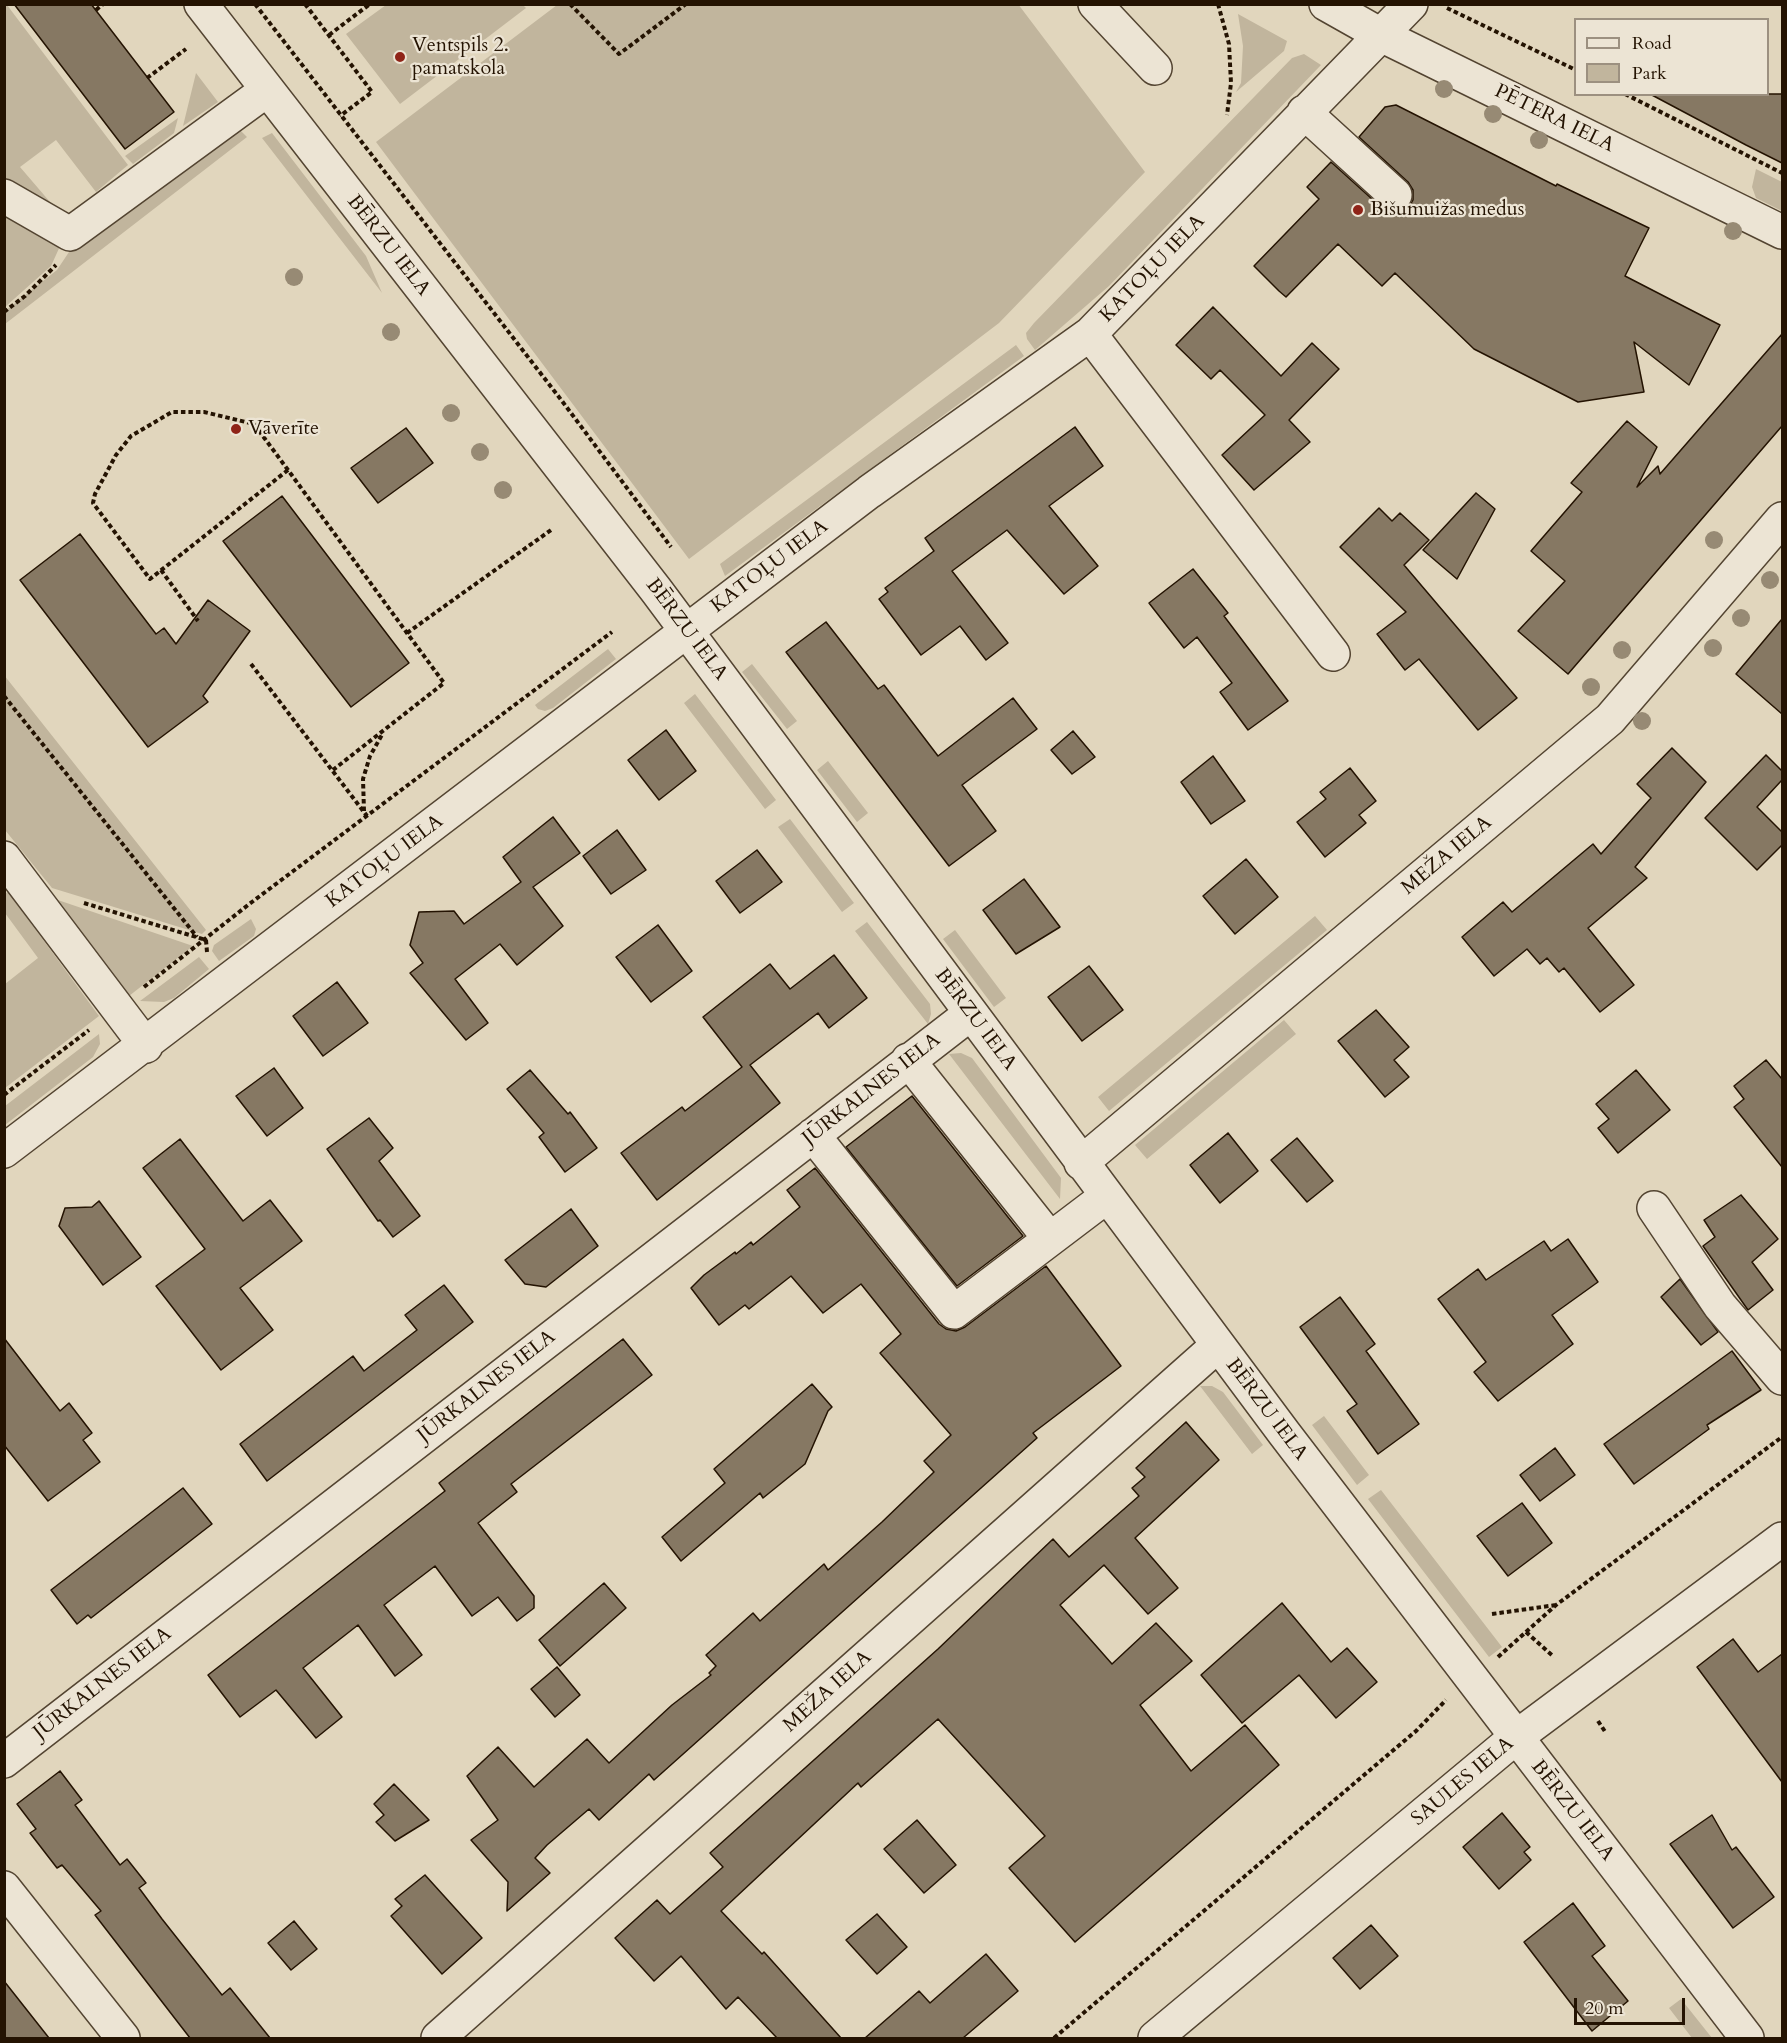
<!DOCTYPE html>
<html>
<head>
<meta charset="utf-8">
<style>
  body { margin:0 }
  #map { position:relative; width:1787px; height:2043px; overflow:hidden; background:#e1d6bd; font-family:Cardo,serif }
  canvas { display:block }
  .frame { position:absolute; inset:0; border:6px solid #241302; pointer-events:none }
  .legend { position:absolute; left:1574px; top:18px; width:195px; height:78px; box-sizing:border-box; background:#ece4d4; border:2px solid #9c9080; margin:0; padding:8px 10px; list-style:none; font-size:18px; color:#241302 }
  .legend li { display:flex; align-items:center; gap:12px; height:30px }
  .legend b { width:30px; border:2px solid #9c9080 }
  .scale { position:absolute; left:1574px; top:1998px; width:111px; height:27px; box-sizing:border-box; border:3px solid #241302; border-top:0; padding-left:8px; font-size:18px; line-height:21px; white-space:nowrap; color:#241302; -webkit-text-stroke:4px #ece4d4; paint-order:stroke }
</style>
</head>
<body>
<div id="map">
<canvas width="1787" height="2043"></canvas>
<div class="frame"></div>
<ul class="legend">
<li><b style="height:8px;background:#ece4d4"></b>Road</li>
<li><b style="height:16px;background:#c1b59d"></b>Park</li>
</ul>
<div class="scale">20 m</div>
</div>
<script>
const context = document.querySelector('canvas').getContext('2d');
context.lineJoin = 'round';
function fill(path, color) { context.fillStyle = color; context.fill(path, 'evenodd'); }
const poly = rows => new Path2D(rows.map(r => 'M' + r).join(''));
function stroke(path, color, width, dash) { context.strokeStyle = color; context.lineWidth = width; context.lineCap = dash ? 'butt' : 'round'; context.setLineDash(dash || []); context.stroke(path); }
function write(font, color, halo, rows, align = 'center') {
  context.font = font + ' Cardo,serif'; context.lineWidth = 4.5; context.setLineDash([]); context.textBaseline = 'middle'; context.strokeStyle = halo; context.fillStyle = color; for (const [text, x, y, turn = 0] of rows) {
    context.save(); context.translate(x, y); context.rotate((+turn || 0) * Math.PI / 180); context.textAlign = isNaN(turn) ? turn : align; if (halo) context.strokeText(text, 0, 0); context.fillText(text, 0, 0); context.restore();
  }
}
fill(poly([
  [1018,4,1145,172,999,323,689,559,376,142,557,5],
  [4,5,7,5,128,165,96,192,56,140,20,167,56,209,5,184],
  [523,5,526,8,400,104,346,34,386,5],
  [1238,14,1287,41,1284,51,1236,92,1241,83,1243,46],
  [1304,54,1321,65,1109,286,1035,350,1027,339,1026,333,1034,323,1292,58],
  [196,73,218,102,183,126],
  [178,118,174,133,133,164,125,156],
  [235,125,247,137,5,324,5,311,57,270,71,249],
  [272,133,366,256,382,293,262,138],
  [1756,169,1782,182,1782,211,1756,198,1752,187],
  [5,217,61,244,51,266,5,307],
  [1016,345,1024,356,725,576,720,564],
  [608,649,616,659,553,708,545,711,538,709,535,705],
  [752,664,797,721,787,729,742,672],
  [4,675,206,930,202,934,52,888,5,830],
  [695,694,776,800,765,809,684,703],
  [828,761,868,813,857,822,817,770],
  [790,819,854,903,842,912,778,827],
  [8,892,99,1016,5,1088,5,984,38,958,5,913,5,894],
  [52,898,193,946,129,996,124,994],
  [1315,916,1327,930,1109,1111,1098,1097],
  [251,919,256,929,254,936,219,961,212,951,214,945],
  [867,922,930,1004,931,1014,928,1024,855,931],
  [955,930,1006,998,994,1007,943,939],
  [199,957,209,969,174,998,164,1002,140,1001],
  [1284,1020,1296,1034,1147,1159,1135,1145],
  [99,1034,100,1044,93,1057,5,1125,5,1106],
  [961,1053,972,1058,1061,1178,1060,1199,949,1054],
  [1200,1386,1212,1386,1223,1392,1263,1445,1252,1454],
  [1324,1416,1369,1475,1357,1485,1312,1425],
  [1381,1490,1502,1647,1489,1657,1368,1499],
  [1681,1999,1712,2038,1692,2038,1669,2008]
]), '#c1b59d');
const building = poly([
  [14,4,91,4,174,112,125,149,14,4],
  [1650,94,1782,94,1782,163,1746,145,1650,94],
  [1396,105,1556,186,1557,184,1649,228,1625,276,1720,325,1689,385,1634,342,1644,392,1578,402,1474,349,1395,273,1382,286,1338,244,1286,297,1279,291,1254,266,1319,199,1307,187,1331,162,1383,209,1390,213,1400,213,1409,207,1413,200,1413,190,1408,182,1359,137,1385,107,1396,105],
  [1213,307,1281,376,1312,343,1339,369,1289,420,1310,442,1254,490,1222,455,1265,415,1220,370,1211,379,1176,345,1213,307],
  [1782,334,1782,426,1568,674,1518,631,1565,581,1531,551,1582,492,1571,483,1627,421,1657,447,1637,487,1658,466,1660,474,1782,334],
  [1075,427,1103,466,1049,506,1098,566,1064,594,1007,530,952,571,1008,643,986,660,960,626,921,655,879,599,888,592,885,588,934,551,925,538,1075,427],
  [406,428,433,463,378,503,351,468,406,428],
  [1476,493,1495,509,1457,579,1423,550,1476,493],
  [282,496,409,663,351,707,223,541,282,496],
  [1379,508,1392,521,1400,513,1429,540,1404,565,1517,698,1478,730,1419,659,1405,670,1377,634,1406,612,1340,547,1379,508],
  [80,534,156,634,164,628,176,644,208,600,250,631,203,696,208,702,148,747,20,580,80,534],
  [1193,569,1228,613,1224,616,1288,701,1248,730,1220,692,1232,683,1197,637,1184,648,1149,603,1193,569],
  [1782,619,1782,714,1736,674,1782,619],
  [826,622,878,689,884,685,938,756,1013,698,1037,729,962,785,996,831,949,866,786,652,826,622],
  [666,730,696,771,659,800,628,760,666,730],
  [1073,731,1095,757,1072,774,1051,750,1073,731],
  [1672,748,1706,782,1635,867,1647,878,1588,928,1634,985,1600,1012,1564,968,1559,972,1547,958,1540,964,1527,949,1494,976,1462,937,1503,902,1512,912,1593,844,1601,854,1651,798,1637,784,1672,748],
  [1766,755,1782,771,1782,780,1757,807,1782,832,1782,845,1757,870,1705,818,1766,755],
  [1213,756,1245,801,1211,824,1181,782,1213,756],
  [1350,768,1376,801,1359,815,1366,823,1325,857,1297,822,1326,799,1320,792,1350,768],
  [553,817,580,853,533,887,563,926,517,965,500,944,455,979,488,1023,466,1040,410,973,423,963,410,945,419,912,454,911,464,924,521,882,503,857,553,817],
  [617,830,646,870,611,894,583,856,617,830],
  [757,850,782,882,740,913,716,881,757,850],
  [1246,859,1278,897,1235,934,1203,896,1246,859],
  [1024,879,1060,927,1016,954,983,910,1024,879],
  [658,925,692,971,651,1002,616,957,658,925],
  [834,955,867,998,829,1028,818,1013,750,1065,780,1103,657,1200,621,1153,682,1107,685,1111,742,1067,703,1017,770,964,790,989,834,955],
  [1089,966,1123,1010,1082,1041,1048,997,1089,966],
  [337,982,368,1023,323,1056,293,1016,337,982],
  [1376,1010,1409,1047,1394,1060,1409,1077,1385,1097,1338,1041,1376,1010],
  [1766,1060,1782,1079,1782,1167,1734,1107,1744,1099,1734,1086,1766,1060],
  [274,1068,303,1108,267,1136,236,1096,274,1068],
  [530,1070,568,1114,570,1112,597,1148,565,1172,539,1137,544,1133,507,1089,530,1070],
  [1636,1070,1670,1110,1618,1153,1598,1128,1609,1119,1596,1104,1636,1070],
  [912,1096,1023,1236,957,1286,846,1147,912,1096],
  [369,1118,393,1148,379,1161,420,1216,393,1237,380,1220,378,1221,327,1149,369,1118],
  [1228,1133,1258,1171,1220,1203,1190,1165,1228,1133],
  [1297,1138,1333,1181,1307,1202,1271,1160,1297,1138],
  [180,1139,243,1221,270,1200,302,1241,240,1288,273,1330,221,1370,156,1286,205,1249,143,1168,180,1139],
  [815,1168,939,1324,946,1329,956,1331,965,1327,1046,1266,1121,1366,1033,1433,1037,1438,654,1780,649,1774,599,1820,589,1809,547,1845,535,1858,550,1873,507,1911,508,1882,471,1840,498,1820,467,1776,498,1747,534,1787,587,1739,609,1763,672,1705,711,1675,709,1673,716,1666,706,1655,753,1613,760,1621,824,1564,828,1570,882,1522,934,1472,924,1461,951,1435,880,1353,901,1334,861,1284,823,1313,791,1276,749,1309,745,1305,719,1325,691,1288,704,1275,735,1252,736,1254,751,1242,753,1245,800,1207,787,1190,815,1168],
  [1741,1195,1778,1239,1752,1262,1773,1290,1748,1310,1703,1246,1715,1237,1704,1220,1741,1195],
  [99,1201,141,1257,103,1285,59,1226,65,1208,92,1207,99,1201],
  [571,1209,598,1246,546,1287,525,1284,505,1260,571,1209],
  [1568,1239,1598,1282,1552,1315,1573,1344,1498,1401,1474,1372,1486,1362,1438,1299,1478,1269,1486,1280,1544,1241,1551,1251,1568,1239],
  [1680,1279,1718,1332,1701,1345,1661,1297,1680,1279],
  [444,1285,473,1322,267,1481,240,1444,353,1356,364,1371,417,1330,405,1315,444,1285],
  [1340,1297,1375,1344,1366,1351,1419,1424,1378,1454,1347,1411,1357,1404,1300,1327,1340,1297],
  [4,1338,60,1411,69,1403,92,1433,83,1440,100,1462,48,1501,4,1445,4,1338],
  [623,1339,652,1375,511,1484,517,1492,478,1523,534,1596,534,1608,517,1621,498,1597,472,1616,435,1566,384,1605,422,1655,395,1676,358,1625,303,1668,342,1717,316,1738,276,1690,240,1717,208,1675,445,1491,439,1483,623,1339],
  [1732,1351,1761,1390,1707,1425,1709,1429,1634,1484,1604,1444,1732,1351],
  [812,1384,832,1407,828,1411,805,1464,763,1498,760,1493,681,1561,662,1537,725,1483,714,1469,812,1384],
  [1186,1422,1219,1460,1135,1538,1178,1588,1148,1614,1104,1565,1060,1605,1112,1664,1156,1623,1192,1661,1140,1705,1191,1771,1245,1725,1279,1765,1075,1942,1009,1868,1045,1836,938,1719,861,1787,858,1783,721,1911,762,1954,764,1952,841,2038,777,2038,738,1997,726,2009,681,1956,654,1981,615,1938,657,1900,670,1914,723,1867,710,1853,938,1649,1053,1539,1069,1557,1139,1496,1132,1488,1145,1477,1136,1468,1186,1422],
  [1555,1448,1575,1475,1540,1501,1520,1475,1555,1448],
  [183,1488,212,1524,91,1618,88,1615,77,1624,51,1590,183,1488],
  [1522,1503,1552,1543,1508,1576,1477,1536,1522,1503],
  [604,1583,626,1608,560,1666,539,1640,604,1583],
  [1282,1603,1331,1662,1347,1648,1377,1682,1336,1718,1299,1675,1242,1723,1201,1675,1282,1603],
  [1733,1639,1758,1672,1782,1654,1782,1782,1697,1667,1733,1639],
  [557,1667,580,1695,555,1717,531,1689,557,1667],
  [60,1771,82,1800,75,1805,120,1865,127,1859,146,1883,139,1888,162,1919,222,1995,230,1988,270,2038,190,2038,95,1915,101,1911,62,1865,57,1868,30,1833,36,1829,17,1804,60,1771],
  [394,1784,429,1820,395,1841,376,1822,384,1815,374,1804,394,1784],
  [1502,1813,1530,1847,1524,1852,1531,1860,1499,1889,1463,1847,1502,1813],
  [1712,1815,1732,1850,1736,1847,1774,1897,1733,1928,1670,1844,1712,1815],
  [917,1820,956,1865,924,1893,884,1849,917,1820],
  [425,1875,482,1938,442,1974,391,1916,402,1906,395,1899,425,1875],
  [1573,1903,1605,1946,1592,1956,1628,2001,1592,2031,1524,1942,1573,1903],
  [877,1914,907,1947,877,1974,846,1940,877,1914],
  [294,1921,317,1949,291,1970,268,1943,294,1921],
  [1371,1925,1398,1956,1360,1989,1333,1958,1371,1925],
  [986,1954,1018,1991,963,2038,865,2038,919,1991,930,2003,986,1954],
  [4,1981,49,2038,4,2038,4,1981]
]);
fill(building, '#867863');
stroke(building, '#241302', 1.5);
const minor = poly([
  [201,4,656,590,1284,1433,1747,2038],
  [1095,4,1155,68],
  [1326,4,1381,35,1782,232],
  [1304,112,1395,195],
  [4,196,70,234,267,90],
  [1090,334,1333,654],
  [4,858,146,1046],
  [908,1060,1050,1239],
  [813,1135,954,1312,1107,1196],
  [4,1151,869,492,1090,334,1411,4],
  [1081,1163,1610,719,1782,519],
  [1654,1208,1720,1306,1782,1378],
  [4,1761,970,1014],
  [4,1888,123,2038],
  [438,2038,1218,1345],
  [1155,2038,1515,1738,1782,1539]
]);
stroke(minor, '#534431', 36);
stroke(poly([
  [255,4,562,401,671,547],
  [305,4,372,92,340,116],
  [570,4,619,54,686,4],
  [1218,4,1229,44,1231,83,1227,115],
  [1447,8,1576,70],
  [96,10,103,4],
  [329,35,370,4],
  [147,78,186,49],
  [1625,94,1782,173],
  [4,312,25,296,56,265],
  [288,470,150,579,93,503,95,494,116,455,131,436,172,412,204,412,254,424,288,470,407,633,444,683,333,770],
  [161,570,198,621],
  [407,633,551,530],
  [251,664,367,816],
  [4,696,197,937],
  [364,811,363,779,370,756,383,733],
  [84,903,206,940,207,952],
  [144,987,248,905,612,632],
  [4,1095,89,1030],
  [1492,1614,1556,1605],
  [1526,1632,1554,1657],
  [1498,1657,1556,1605,1782,1437],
  [1598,1721,1606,1733],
  [1054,2038,1416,1731,1446,1700]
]), '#241302', 4, [4.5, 3]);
stroke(minor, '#ece4d4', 33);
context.fillStyle = '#978a74';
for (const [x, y] of [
  [1444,89],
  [1493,114],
  [1539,140],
  [1733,231],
  [294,277],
  [391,332],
  [451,413],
  [480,452],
  [503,490],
  [1714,540],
  [1770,580],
  [1741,618],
  [1713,648],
  [1622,650],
  [1591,687],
  [1642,721]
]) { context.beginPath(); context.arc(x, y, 9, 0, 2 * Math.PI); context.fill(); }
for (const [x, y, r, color] of [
  [400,57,6,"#8f2418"],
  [1358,210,6,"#8f2418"],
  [236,429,6,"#8f2418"]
]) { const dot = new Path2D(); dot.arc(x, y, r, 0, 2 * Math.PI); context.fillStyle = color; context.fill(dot); stroke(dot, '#ece4d4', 2); }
write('20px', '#241302', '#ece4d4', [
  ["Ventspils 2.",412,46],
  ["pamatskola",412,69],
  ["Bišumuižas medus",1370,210],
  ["Vāverīte",248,429]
], 'left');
write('20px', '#241302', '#ece4d4', [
  ["PĒTERA IELA",1554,119,26],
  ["BĒRZU IELA",388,246,52],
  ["KATOĻU IELA",1153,269,-46],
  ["KATOĻU IELA",770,567,-37],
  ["BĒRZU IELA",686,630,53],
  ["MEŽA IELA",1447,856,-40],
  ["KATOĻU IELA",385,862,-37],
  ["BĒRZU IELA",975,1020,53],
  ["JŪRKALNES IELA",872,1090,-38],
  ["JŪRKALNES IELA",487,1387,-38],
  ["BĒRZU IELA",1266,1410,53],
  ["JŪRKALNES IELA",103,1684,-38],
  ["MEŽA IELA",828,1692,-42],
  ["SAULES IELA",1463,1782,-40],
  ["BĒRZU IELA",1572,1811,52]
]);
</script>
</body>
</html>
